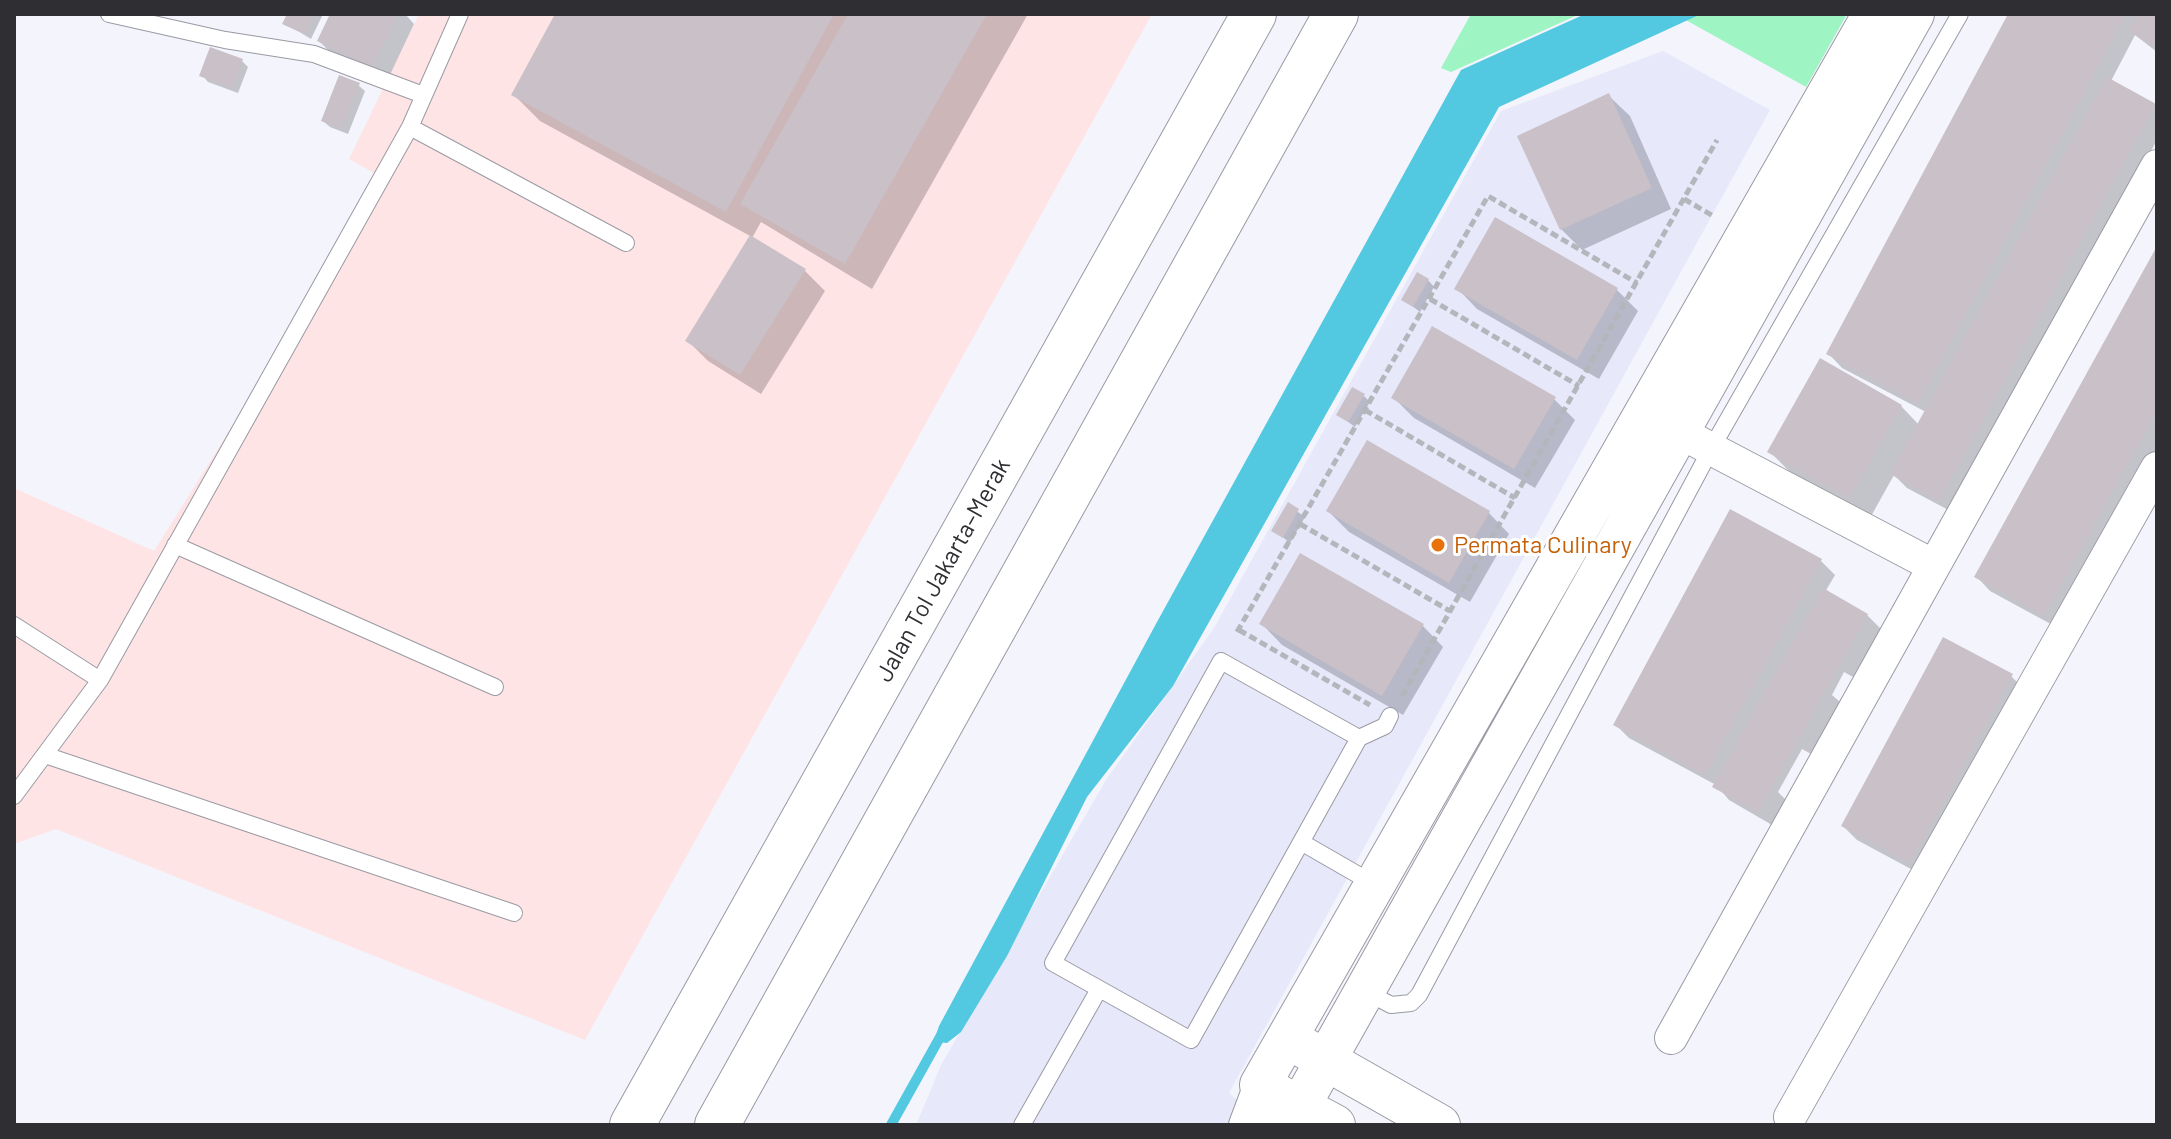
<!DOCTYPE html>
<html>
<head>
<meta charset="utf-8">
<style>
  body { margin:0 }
  #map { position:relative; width:2171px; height:1139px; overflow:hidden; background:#f4f4fd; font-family:Barlow,sans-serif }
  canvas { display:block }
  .frame { position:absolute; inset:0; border:16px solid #2e2e33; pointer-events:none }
</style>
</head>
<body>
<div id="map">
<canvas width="2171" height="1139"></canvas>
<div class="frame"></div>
</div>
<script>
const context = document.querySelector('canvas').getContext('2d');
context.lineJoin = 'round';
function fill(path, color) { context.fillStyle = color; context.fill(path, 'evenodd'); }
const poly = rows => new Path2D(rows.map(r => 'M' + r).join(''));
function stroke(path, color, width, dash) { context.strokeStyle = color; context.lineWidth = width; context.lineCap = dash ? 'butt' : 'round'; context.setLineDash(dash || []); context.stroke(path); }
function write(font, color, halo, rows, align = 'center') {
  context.font = font + ' Barlow,sans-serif'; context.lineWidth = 6; context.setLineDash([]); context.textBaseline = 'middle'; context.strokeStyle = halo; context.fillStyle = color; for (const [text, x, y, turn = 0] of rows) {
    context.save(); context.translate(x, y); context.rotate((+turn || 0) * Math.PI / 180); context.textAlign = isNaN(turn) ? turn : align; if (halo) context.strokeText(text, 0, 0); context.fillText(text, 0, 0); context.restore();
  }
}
fill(poly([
  [1663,51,1770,110,1229,1093,1263,1125,916,1125,941,1065,1106,780,1214,628,1501,111]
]), '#e7e8fa');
fill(poly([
  [419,14,1152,14,585,1040,56,829,14,844,14,488,154,551,386,180,349,159]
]), '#ffe4e5');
fill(poly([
  [1471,14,1580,14,1451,72,1441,68],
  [1675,14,1847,14,1806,87]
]), '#9ef4c3');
fill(poly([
  [1585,14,1701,14,1499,107,1173,686,1087,797,1007,956,961,1032,947,1043,938,1042,935,1038,939,1026,1157,622,1461,70]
]), '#52c9e0');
fill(poly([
  [289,14,323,14,311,39,285,23],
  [332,14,405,14,414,24,387,81,333,55,319,41],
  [557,14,1028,14,872,289,761,222,752,238,804,270,825,291,761,394,708,361,687,340,752,237,540,121,513,94],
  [2011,14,2157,14,2157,52,2135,35,2111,81,2157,108,2157,140,1954,513,1907,488,1894,475,1870,518,1791,473,1770,452,1901,406,1919,425,1926,412,1842,368,1829,354],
  [242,61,248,67,238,93,208,82,202,75],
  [358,85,365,91,348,134,330,127,323,121],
  [1609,96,1630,116,1671,209,1582,250,1561,229],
  [1496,220,1617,290,1638,311,1599,379,1477,309,1457,288],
  [2157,250,2157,450,2058,628,1990,591,1977,577],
  [1428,280,1434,287,1420,312,1403,299],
  [1364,396,1370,402,1355,427,1339,415],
  [1394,398,1554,399,1575,420,1535,488,1414,418],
  [1288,505,1305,517,1290,543,1274,530],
  [1328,511,1489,513,1509,534,1470,602,1349,532],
  [1731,511,1821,561,1835,575,1825,592,1867,615,1881,629,1853,677,1844,672,1832,695,1840,702,1811,754,1802,749,1778,792,1786,800,1772,825,1729,800,1716,785,1629,738,1615,724],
  [1262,624,1423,626,1443,647,1403,715,1282,645],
  [2011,676,2025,690,1924,876,1857,840,1843,826]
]), '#0003');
stroke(poly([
  [891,1125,944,1030]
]), '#52c9e0', 10);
fill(poly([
  [287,14,314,14,304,34,282,24],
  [330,14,399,14,372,68,317,41],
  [555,14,834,14,726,212,511,95],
  [848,14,987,14,845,264,740,204],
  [2008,14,2126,14,1918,403,1826,354],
  [2138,14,2157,14,2157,48,2128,31],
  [210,47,243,59,232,88,199,76],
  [339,75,360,83,341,129,321,121],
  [2107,77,2156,104,1939,501,1890,474],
  [1609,93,1652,188,1560,230,1517,136],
  [1495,217,1618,288,1577,360,1454,289],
  [750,235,806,269,740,375,685,341],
  [2157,246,2157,411,2044,616,1974,577],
  [1417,272,1429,279,1413,307,1401,300],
  [1432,326,1556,397,1514,469,1391,398],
  [1820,358,1902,405,1849,499,1767,452],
  [1352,387,1365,394,1348,422,1336,415],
  [1367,440,1490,511,1449,583,1326,511],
  [1288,502,1299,509,1283,538,1271,531],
  [1730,509,1822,559,1705,775,1613,725],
  [1300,553,1424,624,1382,696,1259,624],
  [1823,588,1868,614,1758,812,1712,787],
  [1943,637,2013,674,1910,863,1841,826]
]), '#c9c0c8');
const service = poly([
  [109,14,225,40,314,54,423,95],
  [410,127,626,243],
  [175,545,495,687],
  [14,625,100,680],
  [1359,738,1221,661,1053,963,1191,1040,1359,738,1385,726,1390,716],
  [45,755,514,913],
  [14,796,100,680,410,127,460,14],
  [1301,842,1374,884],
  [1365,991,1391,1005,1411,1003,1419,995,1711,449,1960,14],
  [1022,1125,1098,991]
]);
const minor = poly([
  [1679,432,1934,566],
  [1671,1038,2157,166],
  [1790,1117,2157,468],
  [1245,1125,1260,1085],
  [1273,1125,1300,1106]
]);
const tertiary = poly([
  [1301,1046,1440,1125],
  [1300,1106,1914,14],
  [1335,1125,1260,1085,1873,14]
]);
const motorway = poly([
  [632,1125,1254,14],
  [717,1125,1336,14]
]);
stroke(service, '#9a9aa4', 18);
stroke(minor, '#9a9aa4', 34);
stroke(tertiary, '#9a9aa4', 42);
stroke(motorway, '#9a9aa4', 46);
stroke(poly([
  [1684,199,1715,217],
  [1430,299,1579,386],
  [1365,410,1515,498],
  [1300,524,1450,611],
  [1239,630,1370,705],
  [1237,632,1488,196,1637,283],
  [1402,696,1717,140]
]), '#b5b5bc', 5, [8, 4]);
stroke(service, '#fff', 16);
stroke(minor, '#fff', 32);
stroke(tertiary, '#fff', 40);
stroke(motorway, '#fff', 44);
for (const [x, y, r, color] of [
  [1438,545,8,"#e8710a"]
]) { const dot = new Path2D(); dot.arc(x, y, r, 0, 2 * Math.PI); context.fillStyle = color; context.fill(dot); stroke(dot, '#fff', 3); }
write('24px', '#c56008', '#fff', [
  ["Permata Culinary",1454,545]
], 'left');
write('24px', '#2e2e33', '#fff', [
  ["Jalan Tol Jakarta–Merak",943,570,-61]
]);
</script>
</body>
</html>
